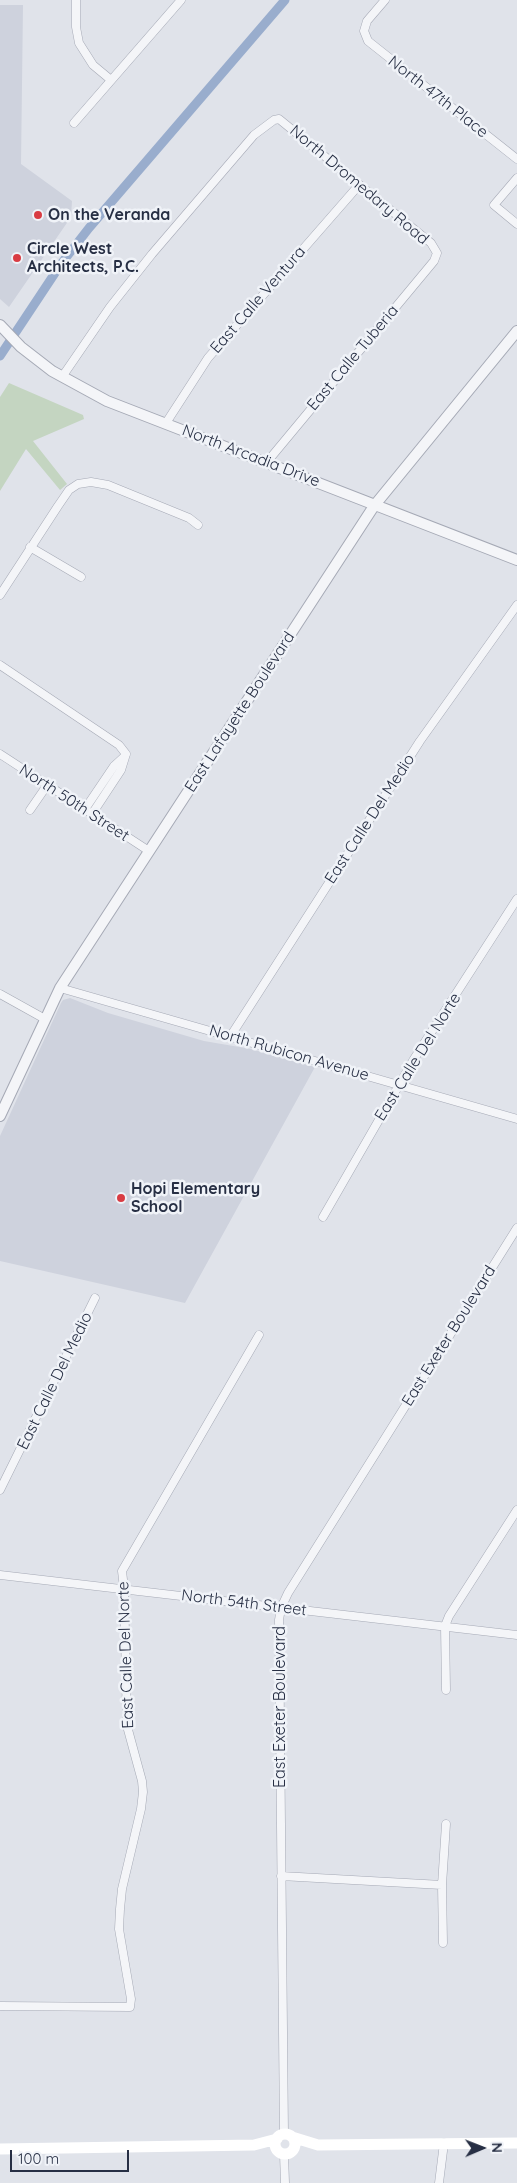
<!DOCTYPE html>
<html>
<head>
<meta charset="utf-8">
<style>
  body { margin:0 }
  #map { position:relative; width:517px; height:2183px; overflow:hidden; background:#e0e3ea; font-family:Quicksand,sans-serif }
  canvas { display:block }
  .north { position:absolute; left:457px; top:2123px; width:50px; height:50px; -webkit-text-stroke:4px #f0f3f8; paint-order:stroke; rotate:89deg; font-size:14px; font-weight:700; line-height:20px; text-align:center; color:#272f44 }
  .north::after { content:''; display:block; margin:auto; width:18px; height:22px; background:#272f44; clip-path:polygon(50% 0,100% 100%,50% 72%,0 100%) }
  .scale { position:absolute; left:10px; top:2150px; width:119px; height:22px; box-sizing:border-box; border:2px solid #272f44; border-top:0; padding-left:6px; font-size:15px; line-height:18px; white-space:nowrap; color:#272f44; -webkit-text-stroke:4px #f0f3f8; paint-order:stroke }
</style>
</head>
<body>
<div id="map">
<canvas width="517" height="2183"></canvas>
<div class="north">N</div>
<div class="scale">100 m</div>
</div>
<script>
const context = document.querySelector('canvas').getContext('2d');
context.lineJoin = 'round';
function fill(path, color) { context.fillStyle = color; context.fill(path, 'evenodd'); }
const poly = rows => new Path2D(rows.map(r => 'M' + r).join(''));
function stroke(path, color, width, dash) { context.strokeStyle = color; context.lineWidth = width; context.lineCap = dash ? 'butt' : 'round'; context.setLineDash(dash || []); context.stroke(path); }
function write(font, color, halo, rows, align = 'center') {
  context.font = font + ' Quicksand,sans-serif'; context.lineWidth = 5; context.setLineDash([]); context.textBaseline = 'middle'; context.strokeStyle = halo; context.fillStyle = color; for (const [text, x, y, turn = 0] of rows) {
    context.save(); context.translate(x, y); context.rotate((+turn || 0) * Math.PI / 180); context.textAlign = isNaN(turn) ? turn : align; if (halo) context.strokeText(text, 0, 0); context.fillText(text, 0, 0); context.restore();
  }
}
fill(poly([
  [0,5,23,5,21,164,72,201,71,217,9,307,0,299],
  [70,998,108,1013,204,1041,251,1049,315,1067,185,1303,0,1261,0,1136,61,1003,63,1000]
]), '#ced2dd');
fill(poly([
  [9,383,83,415,84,419,33,441,67,484,60,490,26,449,0,491,0,397]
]), '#c4d5c1');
stroke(poly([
  [0,356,61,264,89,228,285,0]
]), '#99adcd', 9);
const minor = poly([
  [76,0,76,27,79,43,93,65,111,80],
  [385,0,367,21,364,31,368,41,517,159],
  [74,123,181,0],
  [517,178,494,205,517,224],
  [62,377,110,307,152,254,254,135,274,120,279,119,431,243,437,253,434,261,267,462],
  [166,423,208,358,359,185],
  [30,547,81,577],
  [0,595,58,506,69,490,78,484,91,482,108,485,189,518,198,525],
  [0,665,119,745,126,754],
  [0,754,149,851],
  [85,809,114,766,125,756],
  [30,810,48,784],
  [92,814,121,770,126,754],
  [60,988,517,1119],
  [0,994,45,1019],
  [230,1037,420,741,517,605],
  [323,1217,414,1059,517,899],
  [0,1490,95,1298],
  [0,1575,517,1635],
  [446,1690,445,1626,449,1616,517,1510],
  [281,1876,442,1885],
  [443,1943,442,1885,446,1824],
  [0,2006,130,2007,131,1999,119,1929,120,1909,122,1889,141,1809,143,1792,142,1781,127,1726,124,1588,122,1571,259,1335],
  [284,2134,279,1620,281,1608,288,1593,517,1228],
  [284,2154,285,2183],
  [439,2183,444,2143]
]);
const tertiary = poly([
  [0,325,21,347,52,371,107,401,517,560],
  [0,1116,60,988,374,506,517,331]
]);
stroke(minor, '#a5a9b5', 9);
stroke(tertiary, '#a5a9b5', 12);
stroke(minor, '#f4f5f8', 8);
stroke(tertiary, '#f4f5f8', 10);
stroke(poly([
  '275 2144a10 10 0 1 1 20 0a10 10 0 1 1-20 0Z',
  [292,2137,318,2145,517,2143],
  [0,2149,254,2145,277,2139]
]), '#fff', 11);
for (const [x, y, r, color] of [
  [38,215,5,"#d93c43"],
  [17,258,5,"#d93c43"],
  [121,1198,5,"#d93c43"]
]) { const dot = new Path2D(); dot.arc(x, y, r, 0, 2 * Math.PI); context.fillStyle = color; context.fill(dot); stroke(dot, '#f0f3f8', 2); }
write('16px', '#272f44', '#f0f3f8', [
  ["North 47th Place",438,97,38],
  ["North Dromedary Road",359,185,40],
  ["East Calle Ventura",258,300,-49],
  ["East Calle Tuberia",353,358,-50],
  ["North Arcadia Drive",251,456,21],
  ["East Lafayette Boulevard",240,712,-57],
  ["North 50th Street",74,803,33],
  ["East Calle Del Medio",370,819,-57],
  ["North Rubicon Avenue",289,1053,16],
  ["East Calle Del Norte",418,1057,-58],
  ["East Exeter Boulevard",449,1336,-58],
  ["East Calle Del Medio",55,1381,-64],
  ["North 54th Street",244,1603,7],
  ["East Calle Del Norte",126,1655,-92],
  ["East Exeter Boulevard",280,1707,-90]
]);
write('bold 16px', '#272f44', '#f0f3f8', [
  ["On the Veranda",48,215],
  ["Circle West",27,249],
  ["Architects, P.C.",27,267],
  ["Hopi Elementary",131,1189],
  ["School",131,1207]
], 'left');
</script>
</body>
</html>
